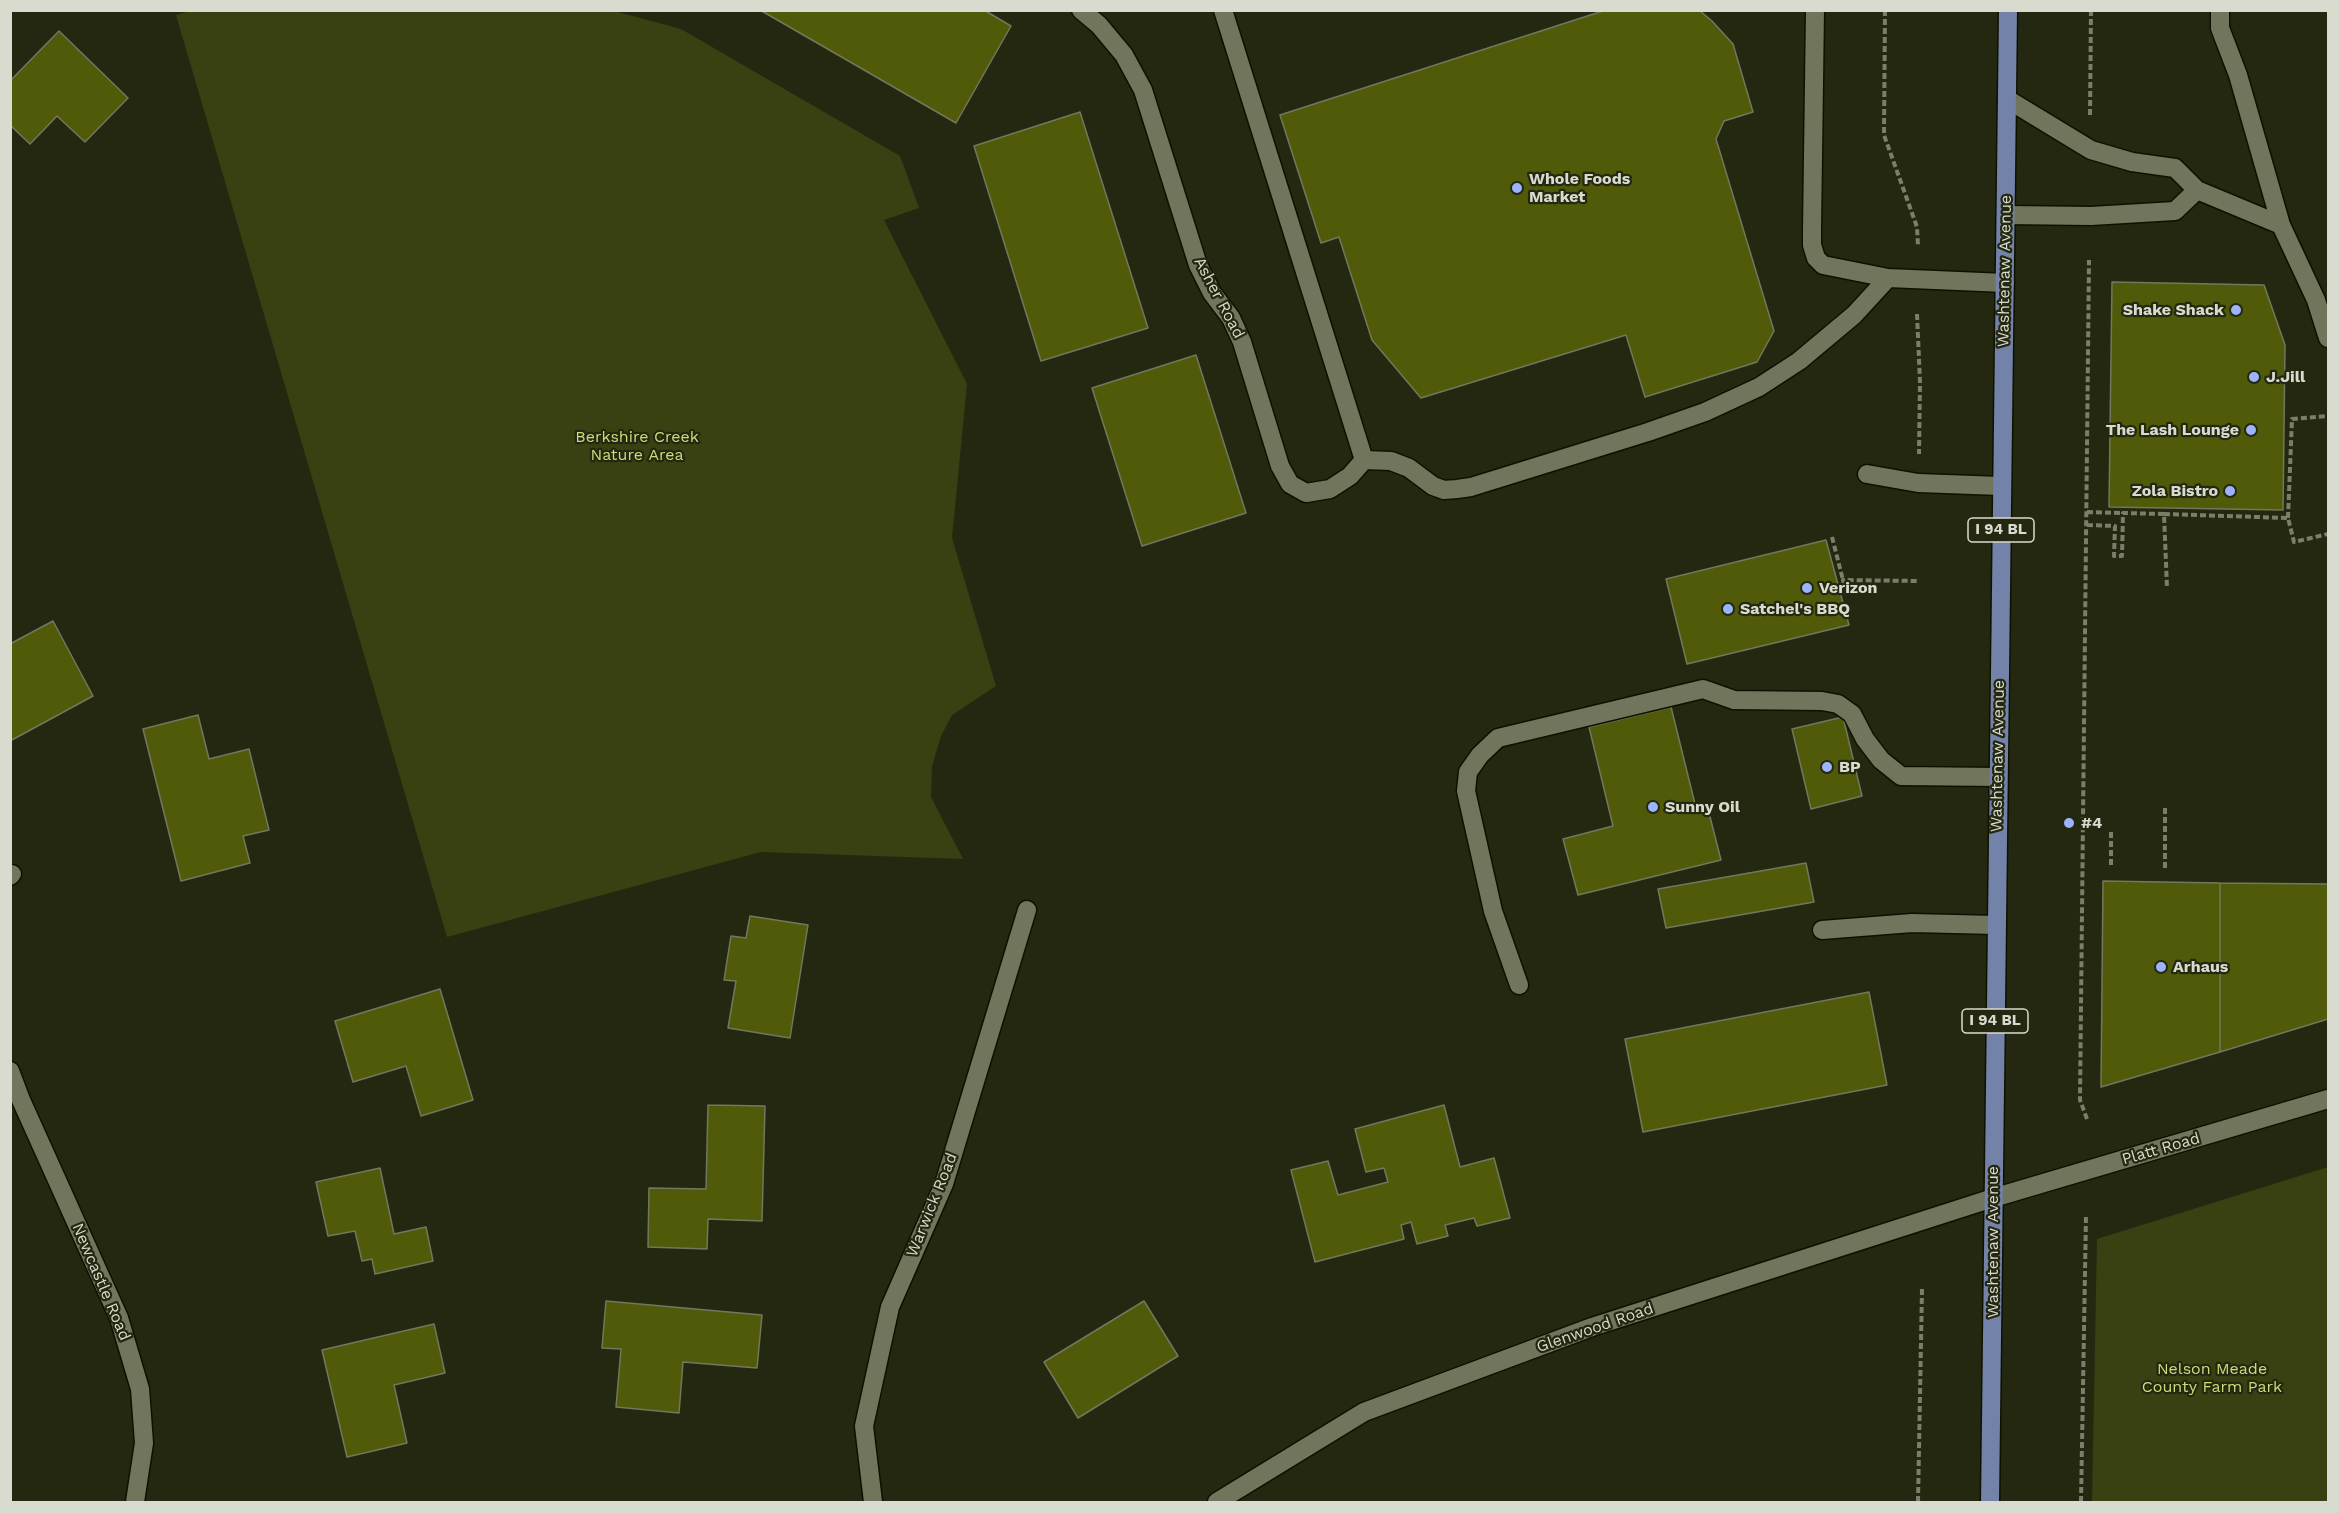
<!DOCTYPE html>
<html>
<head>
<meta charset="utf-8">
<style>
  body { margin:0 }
  #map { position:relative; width:2339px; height:1513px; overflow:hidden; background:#242811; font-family:"Work Sans",sans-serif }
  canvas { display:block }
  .frame { position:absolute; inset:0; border:12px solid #d8dbcd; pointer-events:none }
</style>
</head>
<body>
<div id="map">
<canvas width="2339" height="1513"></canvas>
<div class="frame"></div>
</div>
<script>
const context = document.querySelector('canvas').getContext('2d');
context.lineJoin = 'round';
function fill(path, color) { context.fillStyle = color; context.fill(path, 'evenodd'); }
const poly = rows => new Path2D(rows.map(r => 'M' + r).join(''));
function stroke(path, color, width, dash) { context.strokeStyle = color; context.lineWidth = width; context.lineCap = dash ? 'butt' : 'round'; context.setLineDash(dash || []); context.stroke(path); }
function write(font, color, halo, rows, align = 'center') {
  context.font = font + ' "Work Sans",sans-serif'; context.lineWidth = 4.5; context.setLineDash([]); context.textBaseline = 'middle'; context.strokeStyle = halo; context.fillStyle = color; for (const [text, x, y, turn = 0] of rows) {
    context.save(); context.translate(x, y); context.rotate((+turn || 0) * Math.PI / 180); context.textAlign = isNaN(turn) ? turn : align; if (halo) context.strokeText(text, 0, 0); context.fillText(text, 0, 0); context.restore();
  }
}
fill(poly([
  [194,10,614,11,681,29,900,156,919,208,884,220,967,384,952,538,996,686,952,715,941,736,932,766,931,797,963,859,761,852,447,937,176,15],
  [2328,1167,2328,1502,2092,1502,2097,1239]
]), '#394011');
const building = poly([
  [760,10,984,10,1011,26,956,123,760,10],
  [1606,10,1699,10,1712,21,1733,44,1753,112,1724,121,1716,139,1774,331,1757,362,1645,397,1626,335,1421,398,1372,340,1339,237,1321,243,1280,115,1606,10],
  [59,31,128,98,85,142,57,116,30,144,10,125,10,81,59,31],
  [1080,112,1148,328,1041,361,974,146,1080,112],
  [2112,282,2264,285,2285,345,2283,510,2109,507,2112,282],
  [1196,355,1246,513,1142,546,1092,388,1196,355],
  [1826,540,1849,625,1687,664,1666,579,1826,540],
  [53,621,93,696,10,741,10,644,53,621],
  [1671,707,1696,808,1707,805,1721,860,1578,895,1563,839,1613,826,1589,727,1671,707],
  [198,715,209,759,249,749,269,830,243,836,250,863,181,881,143,729,198,715],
  [1843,717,1862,796,1811,809,1792,729,1843,717],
  [1806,863,1814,902,1666,928,1658,889,1806,863],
  [2103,881,2220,883,2220,1052,2101,1087,2103,881],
  [2220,883,2328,884,2328,1019,2220,1052,2220,883],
  [750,916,808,925,790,1038,728,1028,736,981,724,980,731,936,746,938,750,916],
  [440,989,473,1100,421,1116,406,1066,353,1082,335,1021,440,989],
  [1869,992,1887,1085,1643,1132,1625,1039,1869,992],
  [708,1105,765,1106,762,1221,708,1219,707,1249,648,1247,649,1188,706,1189,708,1105],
  [1444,1105,1460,1167,1494,1158,1510,1218,1477,1226,1474,1218,1445,1225,1448,1236,1417,1244,1411,1222,1401,1225,1404,1239,1315,1262,1291,1170,1328,1161,1338,1195,1388,1182,1384,1168,1366,1172,1355,1129,1444,1105],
  [380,1168,394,1234,426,1227,433,1261,375,1274,372,1259,362,1261,355,1231,328,1236,316,1182,380,1168],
  [606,1301,762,1315,757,1368,683,1362,679,1413,616,1407,621,1349,602,1348,606,1301],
  [1144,1301,1178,1356,1078,1418,1044,1362,1144,1301],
  [434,1324,445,1373,394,1385,407,1443,347,1457,322,1350,434,1324]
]);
fill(building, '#505a08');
stroke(building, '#72785e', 1.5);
const lane = poly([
  [1223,10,1364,460,1391,461,1409,468,1433,486,1444,490,1457,489,1471,487,1648,432,1705,412,1759,387,1799,361,1854,315,1888,278],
  [1815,10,1812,230,1812,245,1816,258,1823,265,1888,278,2005,283],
  [2220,10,2220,28,2238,75,2281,225],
  [2007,99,2091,150,2132,162,2175,168,2197,190,2281,225,2316,300,2328,338],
  [2006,215,2091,216,2175,211,2197,190],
  [1867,474,1918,483,2001,486],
  [1822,930,1912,923,1996,925],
  [1519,985,1493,911,1466,791,1468,772,1480,755,1498,738,1703,689,1734,700,1822,701,1838,704,1852,714,1865,739,1881,760,1901,776,1998,777]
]);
const street = poly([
  [1081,10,1099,25,1124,55,1143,90,1198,265,1212,293,1231,318,1242,342,1280,466,1290,484,1306,493,1330,489,1350,476,1364,460],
  [10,876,12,874],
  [10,1071,21,1100,119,1318,140,1389,144,1443,135,1502],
  [873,1502,864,1426,890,1307,944,1184,1027,910],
  [1217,1502,1364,1412,1592,1327,1993,1198]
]);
const secondary = poly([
  [1993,1198,2328,1099]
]);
const primary = poly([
  [1990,1502,2008,10]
]);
stroke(lane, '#0e1100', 21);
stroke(street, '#0e1100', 21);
stroke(secondary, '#0e1100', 21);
stroke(primary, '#0e1100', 21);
stroke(poly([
  [1885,10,1884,135,1917,227,1918,246],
  [2090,115,2091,10],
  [1917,314,1920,382,1919,454],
  [2087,512,2123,513],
  [2164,514,2288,518,2294,542,2328,534],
  [2288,518,2292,419,2328,416],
  [2087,525,2115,526,2114,556,2122,556,2123,513,2164,514,2167,588],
  [1832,537,1843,580],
  [1846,593,1843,580,1918,581],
  [2165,808,2165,868],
  [2111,832,2111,867],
  [2087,1119,2080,1100,2089,260],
  [1918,1502,1922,1289],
  [2081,1502,2086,1215]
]), '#7a7e6b', 4, [6, 3]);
stroke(lane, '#70755b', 18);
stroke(street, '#70755b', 18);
stroke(secondary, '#70755b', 18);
stroke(primary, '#7282a8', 18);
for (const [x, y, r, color] of [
  [1517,188,6,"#9cb4fd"],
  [2236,310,6,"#9cb4fd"],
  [2254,377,6,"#9cb4fd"],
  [2251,430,6,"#9cb4fd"],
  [2230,491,6,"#9cb4fd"],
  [1807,588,6,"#9cb4fd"],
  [1728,609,6,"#9cb4fd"],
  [1827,767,6,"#9cb4fd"],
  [1653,807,6,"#9cb4fd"],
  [2069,823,6,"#9cb4fd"],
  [2161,967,6,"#9cb4fd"]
]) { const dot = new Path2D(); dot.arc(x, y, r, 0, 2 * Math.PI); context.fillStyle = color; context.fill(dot); stroke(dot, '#242811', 2); }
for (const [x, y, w] of [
  [2001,530,66],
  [1995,1021,66]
]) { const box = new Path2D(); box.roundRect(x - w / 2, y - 12, w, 24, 4.5); context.fillStyle = '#242811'; context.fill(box); stroke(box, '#d8dbcd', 1.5); }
write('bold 15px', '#d8dbcd', null, [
  ["I 94 BL",2001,530],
  ["I 94 BL",1995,1021]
]);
write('bold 16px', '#d8dbcd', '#242811', [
  ["Whole Foods",1529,179],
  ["Market",1529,197],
  ["Shake Shack",2224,310,"right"],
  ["J.Jill",2266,377],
  ["The Lash Lounge",2239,430,"right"],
  ["Zola Bistro",2218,491,"right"],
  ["Verizon",1819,588],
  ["Satchel's BBQ",1740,609],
  ["BP",1839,767],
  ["Sunny Oil",1665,807],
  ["#4",2081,823],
  ["Arhaus",2173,967]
], 'left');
write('16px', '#d8dbcd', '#242811', [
  ["Washtenaw Avenue",2005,271,-89],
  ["Asher Road",1219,298,62],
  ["Washtenaw Avenue",1998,756,-89],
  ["Platt Road",2161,1149,-16],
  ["Warwick Road",932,1205,-68],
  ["Washtenaw Avenue",1993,1242,-90],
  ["Newcastle Road",101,1282,67],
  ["Glenwood Road",1595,1328,-19]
]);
write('16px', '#cbdd77', '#242811', [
  ["Berkshire Creek",637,437],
  ["Nature Area",637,455],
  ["Nelson Meade",2212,1369],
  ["County Farm Park",2212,1387]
]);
</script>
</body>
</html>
